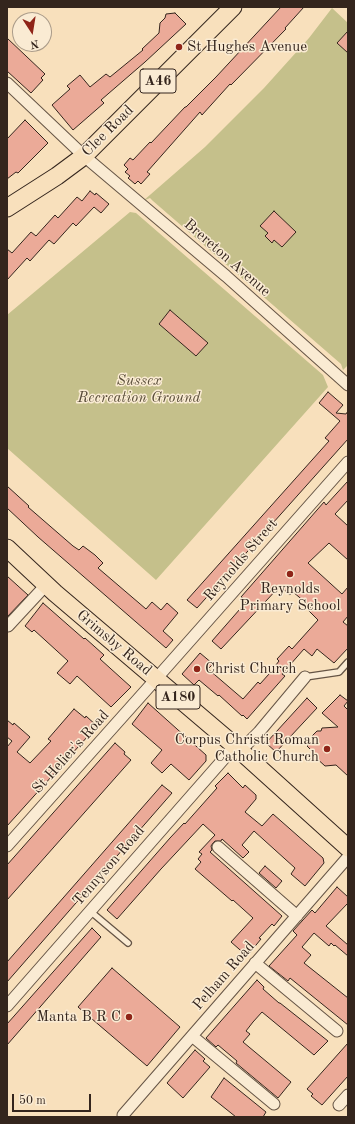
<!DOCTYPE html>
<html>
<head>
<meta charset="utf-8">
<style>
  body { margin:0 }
  #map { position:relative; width:355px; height:1124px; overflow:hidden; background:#f8e0bc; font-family:"Old Standard TT",serif }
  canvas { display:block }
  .frame { position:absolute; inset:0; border:8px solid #34251d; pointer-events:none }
  .north { position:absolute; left:12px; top:12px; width:40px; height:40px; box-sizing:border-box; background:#faebd3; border:1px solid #ab9c8a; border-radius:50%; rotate:168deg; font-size:11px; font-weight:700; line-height:16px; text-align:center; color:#34251d }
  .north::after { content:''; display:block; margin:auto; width:14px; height:18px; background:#8f2418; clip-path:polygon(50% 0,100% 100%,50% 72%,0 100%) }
  .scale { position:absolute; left:12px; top:1094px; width:79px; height:18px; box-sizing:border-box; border:2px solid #34251d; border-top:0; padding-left:5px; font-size:12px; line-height:14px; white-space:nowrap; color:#34251d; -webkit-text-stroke:3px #faebd3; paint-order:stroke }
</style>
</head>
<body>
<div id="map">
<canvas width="355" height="1124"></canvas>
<div class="frame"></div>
<div class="north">N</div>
<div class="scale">50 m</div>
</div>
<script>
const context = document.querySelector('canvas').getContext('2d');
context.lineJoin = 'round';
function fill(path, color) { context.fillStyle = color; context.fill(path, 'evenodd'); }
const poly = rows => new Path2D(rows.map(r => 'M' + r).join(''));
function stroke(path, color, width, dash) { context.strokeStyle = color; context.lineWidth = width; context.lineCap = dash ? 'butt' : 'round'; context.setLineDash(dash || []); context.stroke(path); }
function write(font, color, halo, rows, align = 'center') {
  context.font = font + ' "Old Standard TT",serif'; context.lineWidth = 3; context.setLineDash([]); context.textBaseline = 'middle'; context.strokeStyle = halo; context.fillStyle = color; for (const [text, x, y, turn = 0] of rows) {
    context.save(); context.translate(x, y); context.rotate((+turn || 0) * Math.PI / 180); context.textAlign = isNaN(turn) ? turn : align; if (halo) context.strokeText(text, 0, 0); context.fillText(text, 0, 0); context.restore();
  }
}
fill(poly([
  [332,8,348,23,348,365,343,370,341,364,153,201,150,198,143,201,205,147,264,88,309,38],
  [130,212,136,213,323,375,328,387,156,580,7,448,7,315]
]), '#c5c08b');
const building = poly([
  [281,7,304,7,285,28,286,29,231,85,230,84,202,115,200,112,147,172,150,174,141,184,138,181,135,184,128,178,130,176,125,172,128,169,124,165,130,158,133,160,150,142,151,143,185,107,186,107,216,77,281,7],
  [175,13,186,24,145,62,101,100,104,103,73,130,52,105,70,89,67,86,80,75,90,87,106,74,110,77,143,50,142,49,159,33,160,23,165,18,166,14,175,13],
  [348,31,348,53,337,43,348,31],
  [7,38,45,74,41,78,43,80,31,93,7,71,7,38],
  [25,120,48,143,18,173,16,172,7,179,7,139,25,120],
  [90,191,95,195,96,193,109,204,101,213,94,207,76,226,73,223,54,244,49,240,30,261,27,258,7,280,7,249,12,253,31,232,36,236,55,215,58,218,77,197,82,201,90,191],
  [274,211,296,232,282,247,274,240,272,243,265,236,268,233,260,226,274,211],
  [170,310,208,343,196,356,159,324,170,310],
  [328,392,343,405,336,413,346,414,348,411,348,439,197,608,187,600,329,441,325,438,340,421,319,403,328,392],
  [348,481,348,500,335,514,348,526,348,560,329,543,308,563,342,594,348,587,348,616,343,622,348,626,348,648,334,663,317,649,312,656,304,649,282,674,285,676,247,719,243,715,242,716,219,695,218,696,199,680,194,685,182,674,200,653,213,664,208,669,243,699,258,682,260,684,269,674,279,661,277,659,289,646,292,649,318,620,308,610,311,607,293,592,290,595,280,586,221,649,212,641,247,601,241,597,324,502,326,505,348,481],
  [7,486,29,506,28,507,73,546,79,550,83,546,95,555,103,563,98,568,146,609,152,602,161,610,167,603,178,613,163,631,173,640,166,648,38,537,7,508,7,486],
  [7,576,28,595,7,617,7,576],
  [43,603,84,639,85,638,104,655,100,659,131,687,111,707,77,676,70,684,57,673,68,661,34,630,32,632,25,626,43,603],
  [340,695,348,701,344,706,348,710,348,776,336,765,325,766,314,756,313,752,307,746,313,740,312,736,317,731,321,731,322,728,338,727,322,713,340,695],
  [307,698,317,708,276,752,266,743,307,698],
  [148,703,206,755,206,761,189,780,171,764,162,773,151,763,162,750,132,724,148,703],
  [74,709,85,718,86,716,97,726,7,826,7,747,12,741,7,737,7,720,13,725,14,723,30,737,17,752,30,763,51,741,48,739,74,709],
  [115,743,125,752,124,754,131,760,7,900,7,865,115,743],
  [228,773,243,788,245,785,256,795,256,799,245,812,262,826,273,814,323,858,324,863,305,886,291,874,295,868,254,831,242,845,249,852,243,858,222,839,221,841,215,841,213,843,211,846,212,850,210,852,282,916,274,926,272,924,259,938,261,939,247,956,231,942,253,918,233,900,232,901,195,869,201,862,198,859,202,854,199,852,215,835,203,824,161,869,117,919,107,910,170,838,184,823,185,824,217,788,215,786,228,773],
  [162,785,172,793,7,982,7,962,162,785],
  [265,866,282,881,276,888,259,873,265,866],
  [337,887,348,897,348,903,326,926,348,945,348,956,335,945,334,946,331,943,329,946,314,933,302,947,311,955,304,963,348,998,348,1025,290,978,288,981,269,966,297,935,293,931,312,910,315,913,337,887],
  [92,928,101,937,7,1045,7,1024,92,928],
  [112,968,180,1027,147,1066,78,1007,112,968],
  [257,980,264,987,263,989,279,1003,280,1003,328,1041,314,1055,262,1012,253,1022,246,1031,250,1034,243,1042,291,1082,278,1098,236,1063,237,1061,218,1045,216,1047,206,1038,257,980],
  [348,1043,348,1076,322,1105,311,1096,313,1094,307,1089,348,1043],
  [195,1050,205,1059,203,1061,210,1067,183,1098,167,1083,195,1050],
  [224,1078,266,1112,263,1117,236,1117,211,1097,224,1078]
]);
fill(building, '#ebaa98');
stroke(building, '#34251d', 1);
const service = poly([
  [305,677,339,672,348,662],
  [90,911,128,943]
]);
const minor = poly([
  [7,83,84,156,226,276,348,385],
  [8,626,46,585],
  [240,751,259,732,305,677],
  [7,846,156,679,348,462],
  [218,847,297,916],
  [255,963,337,1031],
  [7,1006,235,746],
  [192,1036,274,1104],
  [339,1105,348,1095],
  [123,1115,348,857]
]);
const primary = poly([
  [7,208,57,176,84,156,233,7],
  [7,548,55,593,235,746,348,848]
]);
stroke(service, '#655445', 8);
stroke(minor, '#655445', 13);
stroke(primary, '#34251d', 19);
stroke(service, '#faebd3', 5.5);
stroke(minor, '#faebd3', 11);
stroke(primary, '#f8e0bc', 17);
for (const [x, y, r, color] of [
  [179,47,4,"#8f2418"],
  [290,574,4,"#8f2418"],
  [197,669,4,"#8f2418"],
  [327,749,4,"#8f2418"],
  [129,1017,4,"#8f2418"]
]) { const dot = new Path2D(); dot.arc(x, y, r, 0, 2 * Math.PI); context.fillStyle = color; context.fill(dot); stroke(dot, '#faebd3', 1.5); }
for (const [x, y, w] of [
  [158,81,36],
  [178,697,44]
]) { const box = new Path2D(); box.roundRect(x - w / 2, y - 12, w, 24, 3); context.fillStyle = '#faebd3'; context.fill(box); stroke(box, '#34251d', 1); }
write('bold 14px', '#34251d', null, [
  ["A46",158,81],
  ["A180",178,697]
]);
write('15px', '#34251d', '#faebd3', [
  ["St Hughes Avenue",187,47],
  ["Reynolds",290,589,"center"],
  ["Primary School",290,606,"center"],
  ["Christ Church",205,669],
  ["Corpus Christi Roman",319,740,"right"],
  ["Catholic Church",319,757,"right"],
  ["Manta B R C",121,1017,"right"]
], 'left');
write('15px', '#34251d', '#faebd3', [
  ["Clee Road",108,131,-45],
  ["Brereton Avenue",227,258,41],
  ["Reynolds Street",241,560,-49],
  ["Grimsby Road",114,643,40],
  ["St Helier's Road",71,752,-48],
  ["Tennyson Road",109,866,-49],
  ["Pelham Road",224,976,-49]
]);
write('italic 15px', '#584c38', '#faebd3', [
  ["Sussex",139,381],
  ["Recreation Ground",139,398]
]);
</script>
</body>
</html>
